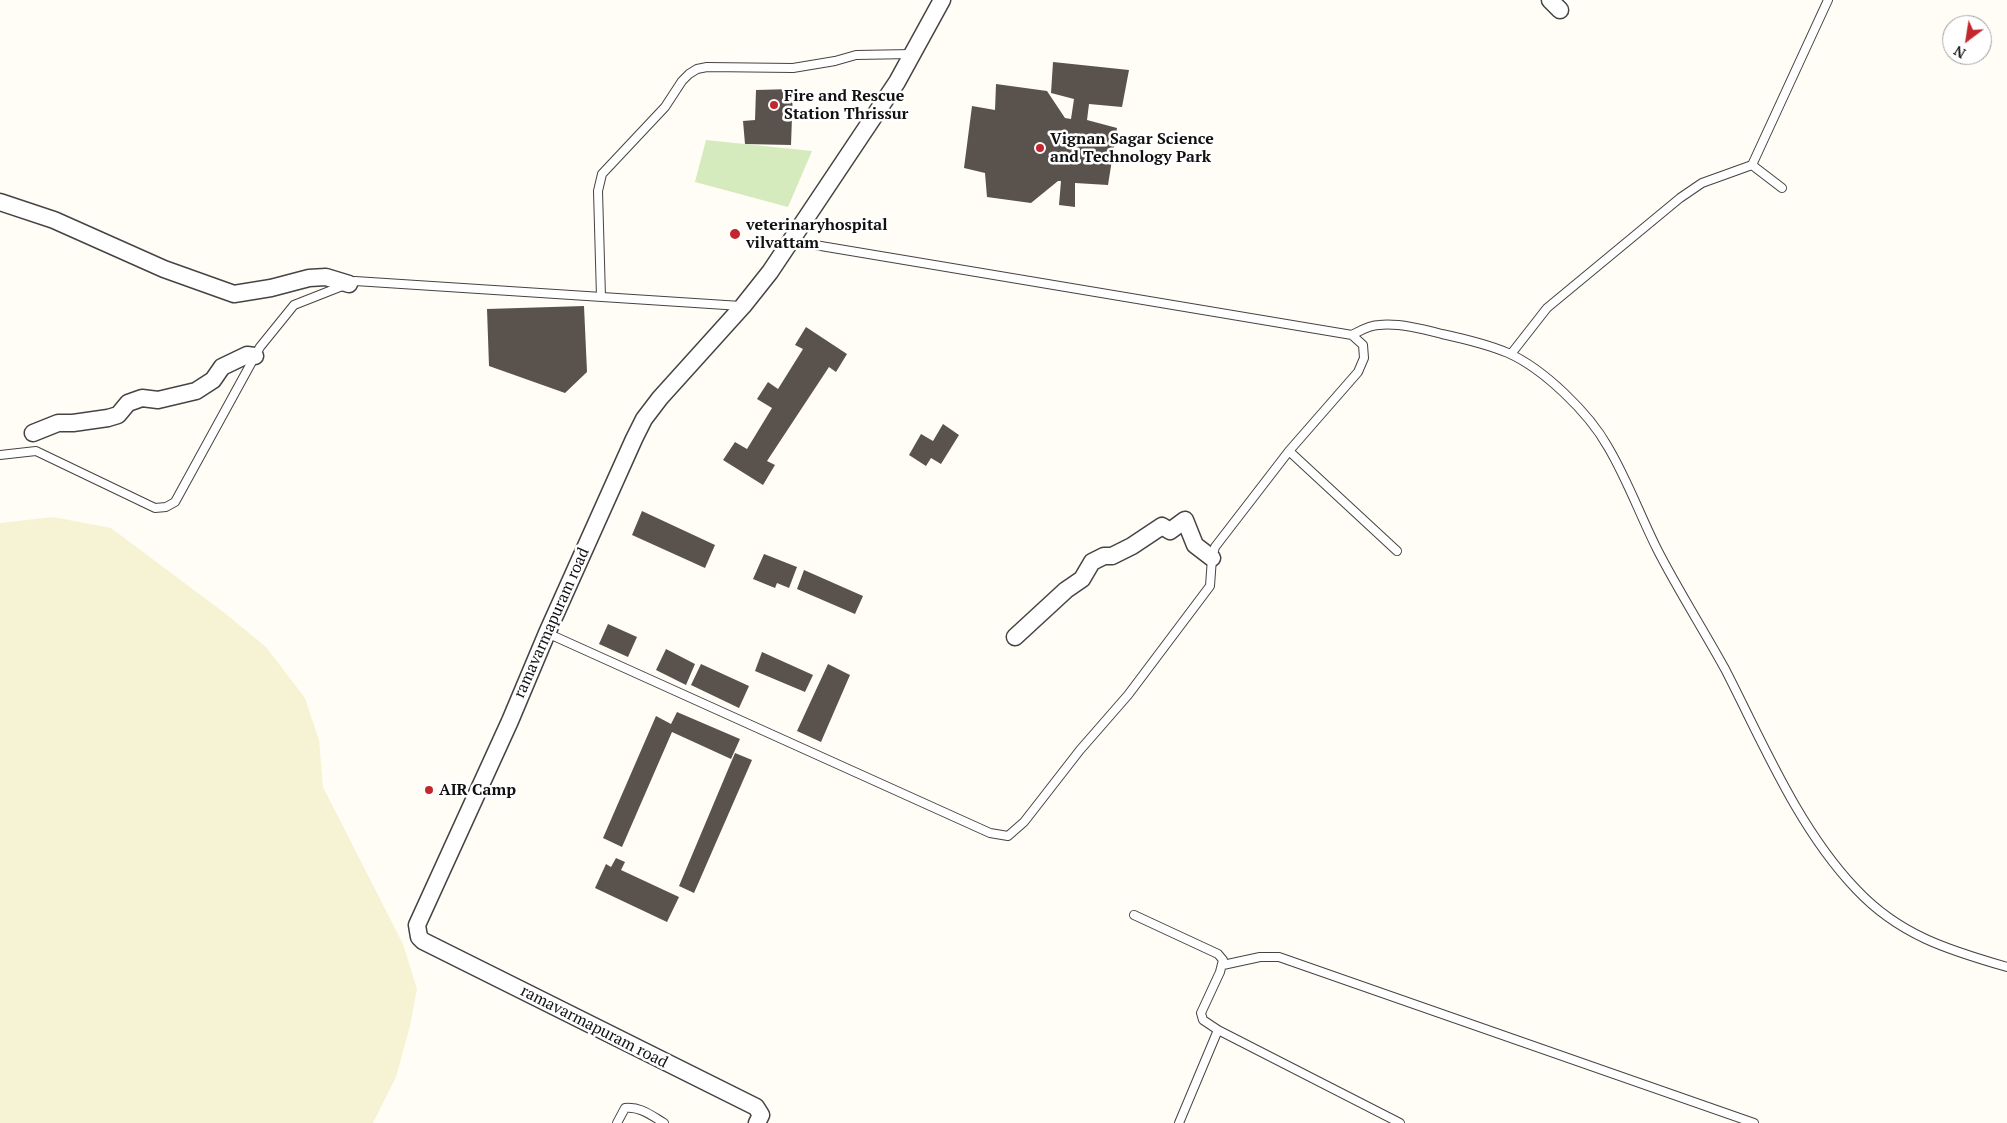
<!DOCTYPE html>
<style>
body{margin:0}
#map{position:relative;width:2007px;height:1123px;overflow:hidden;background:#fffdf5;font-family:"PT Serif",serif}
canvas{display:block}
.north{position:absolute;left:1942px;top:15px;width:50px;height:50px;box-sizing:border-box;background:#fff;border:1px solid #a0a0a0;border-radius:50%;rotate:211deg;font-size:14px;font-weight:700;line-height:20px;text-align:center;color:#111}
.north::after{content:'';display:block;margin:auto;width:18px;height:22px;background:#c4262e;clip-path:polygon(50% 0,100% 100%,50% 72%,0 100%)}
</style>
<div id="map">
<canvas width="2007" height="1123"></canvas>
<div class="north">N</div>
</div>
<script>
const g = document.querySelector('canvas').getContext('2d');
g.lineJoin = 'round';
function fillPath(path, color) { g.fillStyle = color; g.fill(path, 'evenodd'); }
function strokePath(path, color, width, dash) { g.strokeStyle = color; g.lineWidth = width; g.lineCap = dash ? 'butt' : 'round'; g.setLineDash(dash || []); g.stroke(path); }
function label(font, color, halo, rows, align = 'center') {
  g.font = font + ' "PT Serif",serif'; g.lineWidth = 5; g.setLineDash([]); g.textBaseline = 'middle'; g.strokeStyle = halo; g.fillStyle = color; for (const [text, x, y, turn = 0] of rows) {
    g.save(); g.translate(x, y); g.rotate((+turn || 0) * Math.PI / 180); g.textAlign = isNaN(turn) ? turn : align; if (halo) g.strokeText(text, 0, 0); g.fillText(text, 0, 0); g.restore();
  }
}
fillPath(new Path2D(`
 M53,517l58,11 115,86 40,33 39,51 14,42 4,47 80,157 14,45 -7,37 -14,51 -23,46h-373v-600z`), '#f6f3d4');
fillPath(new Path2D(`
 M706,140l106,11 -24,56 -93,-25z`), '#d5ebbd');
fillPath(new Path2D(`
 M1053,62l76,8 -7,37 -33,-3 -2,16 30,8 -9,57 -33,-2v24l-16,-2 2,-24h-3l-27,22 -44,-6 -2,-24 -21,-5 8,-62 23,4 1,-26 51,7 18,27 6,1 3,-20 -23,-6z
 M793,89l-2,56 -46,-1 -2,-23 12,-1 1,-30z
 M584,306l3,66 -22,21 -76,-27 -2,-57z
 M806,327l41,27 -11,18 -7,-5 -62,94 8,4 -12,20 -40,-25 12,-18 12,7 25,-41 -15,-9 11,-17 10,7 25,-40 -8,-4z
 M943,424l16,11 -18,29 -10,-6 -5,8 -17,-11 12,-21 12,7z
 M642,511l73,34 -10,23 -73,-33z
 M764,554l33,13 -8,21 -12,-5 -2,5 -22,-9z
 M804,570l59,26 -8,18 -58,-25z
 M608,624l29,13 -9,20 -29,-13z
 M666,649l29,15 -9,21 -30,-15z
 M762,652l51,23 -8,17 -50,-21z
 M701,664l48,22 -10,22 -48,-23z
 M828,664l22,11 -29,67 -24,-11z
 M677,712l63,27 -9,20 -59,-27 -50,115 -19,-9 53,-122 15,8z
 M735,753l17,7 -58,133 -15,-7z
 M616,858l9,4 -4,8 58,27 -12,25 -72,-34 11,-24 5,3z`), '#5a524d');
const service = new Path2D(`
 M1782,188l-30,-23 76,-165
 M601,297l-3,-106 4,-17 63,-67 17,-26 7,-7 8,-5 10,-2 86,1 42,-7 21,-6 56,-1
 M1352,335c8,-4 17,-10 27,-10 20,-2 44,4 63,9 23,5 45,10 66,19 36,16 81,60 100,94 19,32 32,68 49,102 21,41 46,80 68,120 38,74 73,159 131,220 43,46 92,61 151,78
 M1511,354l36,-46 133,-110 22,-15 50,-18
 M1289,451l108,100
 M0,455l36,-4 119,57 11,-1 9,-5 85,-155 34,-42 61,-24 386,25
 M547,633l443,200 18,3 16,-14 56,-72 48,-55 82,-109 2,-28 3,-11 74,-96 69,-79 6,-14 -1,-13 -11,-10 -561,-94
 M1134,915l84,39 5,6 -3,12 -19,41 2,7 15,10 -39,93
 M1223,965l37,-8h19l475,166
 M1218,1030l182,93
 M617,1123l8,-15c15,-2 27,8 39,15`);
const minor = new Path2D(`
 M1550,0l10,10
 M0,202l54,18 110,49 70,25 37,-6 38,-10 17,-1 23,7
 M33,433l25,-10h15l35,-5 10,-3 10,-12 14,-5 16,2 38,-9 17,-11 9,-13 25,-12 8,1
 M1015,637l51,-47 16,-11 10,-17 12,-6h8l20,-10 30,-20 8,5 15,-11 10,25 17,13
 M757,1123l4,-8 -5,-8 -333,-166 -4,-4 -2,-12 93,-204 37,-88 87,-194 10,-20 16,-21 83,-92 27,-34 127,-190 45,-82`);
strokePath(service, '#444', 10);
strokePath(minor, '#444', 19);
strokePath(service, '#fff', 8);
strokePath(minor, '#fff', 16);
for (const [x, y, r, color] of [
 [774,105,5,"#c4262e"],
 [1040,148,5,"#c4262e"],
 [735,234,6,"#c4262e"],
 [429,790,5,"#c4262e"]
]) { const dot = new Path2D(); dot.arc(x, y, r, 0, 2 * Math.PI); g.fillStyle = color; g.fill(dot); strokePath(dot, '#fff', 2); }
label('bold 16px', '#111', '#fff', [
 ["Fire and Rescue",784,96],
 ["Station Thrissur",784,114],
 ["Vignan Sagar Science",1050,139],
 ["and Technology Park",1050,157],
 ["veterinaryhospital",746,225],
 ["vilvattam",746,243],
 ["AIR Camp",439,790]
], 'left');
label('16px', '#111', '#fff', [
 ["ramavarmapuram road",552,623,-66],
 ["ramavarmapuram road",594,1027,27]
]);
</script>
